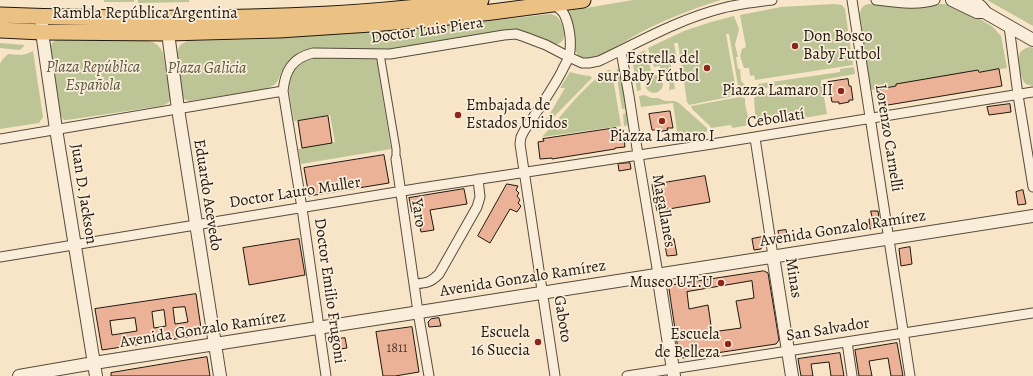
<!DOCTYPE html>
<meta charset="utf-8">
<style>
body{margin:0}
canvas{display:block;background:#f8e5c8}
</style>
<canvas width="1033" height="376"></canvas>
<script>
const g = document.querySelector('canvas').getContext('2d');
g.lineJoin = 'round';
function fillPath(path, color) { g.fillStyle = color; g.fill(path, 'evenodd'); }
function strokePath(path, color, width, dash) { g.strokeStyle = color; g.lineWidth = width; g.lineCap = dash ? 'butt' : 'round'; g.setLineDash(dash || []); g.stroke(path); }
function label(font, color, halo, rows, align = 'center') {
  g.font = font + ' Alegreya,serif'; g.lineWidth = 3.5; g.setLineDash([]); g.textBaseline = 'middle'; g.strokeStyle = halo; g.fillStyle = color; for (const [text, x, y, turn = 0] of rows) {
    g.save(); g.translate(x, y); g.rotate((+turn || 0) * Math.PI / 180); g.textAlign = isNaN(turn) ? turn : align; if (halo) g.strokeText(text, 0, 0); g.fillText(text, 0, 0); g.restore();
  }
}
fillPath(new Path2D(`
 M104,0h30v2h-30z
 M138,0h51v2l-51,1z
 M633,0h88c-36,11 -73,26 -105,47 -10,6 -21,16 -33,12 -3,-1 -6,-5 -7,-7 -3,-5 -1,-14 -2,-21 -1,-7 -5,-14 -6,-20z
 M987,0h46v26z
 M834,4l8,1 3,4 8,56 -98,15 -1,-5 -4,1 -1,-8h-5l-4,-12 2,-7 4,-2 -6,-32 41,-8z
 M869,4l44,4 27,-4h5l32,13 16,10 8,9 6,32 -136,22 -11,-74c0,-7 2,-11 9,-12z
 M550,14c2,0 5,1 6,2 6,4 10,18 7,24 -2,3 -5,4 -8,5l-27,-11 -144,17 -83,2c-6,3 -13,8 -17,14 -7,12 -3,16 -18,22l-77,12 -5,-2 -1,-2c-2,-10 -9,-42 -4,-50 2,-3 5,-4 8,-6l79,-2 104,-7 74,-6z
 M734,16l5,13 -4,16 3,12h-2l2,12h2l1,12 6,6 -1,5 -7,-1 -10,-57h-3l11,61 -3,1 -45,9 -2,-3 -9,-59h-4l2,12h-3l1,5h-4l5,29 -6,1c2,-11 -3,-15 -10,-24l-5,1 -6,-19 36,-17 27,-9z
 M56,40l92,1c7,1 12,5 15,12l8,45c-1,5 -6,7 -10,8l-94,14h-3l-3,-4 -11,-69 3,-5z
 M0,43l25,2 -4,4 -2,1 -19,-2z
 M1030,47l3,1v38c-4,-1 -7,-1 -9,-4 -4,-6 -6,-24 -4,-30l6,-4z
 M645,50l6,20c-9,6 -12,9 -10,20l-4,1 -4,-27 2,-1c-1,-8 3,-9 10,-13z
 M33,51l10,66 -4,6 -39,6v-65l2,-4 6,-6c9,1 17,2 25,-3z
 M309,57h67l15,92 -90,15 -3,-15 37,-7 -5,-27 -36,6 -6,-36 2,-15z
 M854,67l1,7 -34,6 6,34 -71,12 -2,-28 2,-1 -1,-2 32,-6 -1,-5 -27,5 -1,-5 82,-12v-3z
 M618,68l3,6 8,51 -5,1 -1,-12h2v-5h-3l-6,-37z
 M608,70h2l2,2 9,54 -79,11 36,-41 13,-13z
 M570,72l12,3 8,1 2,2 -53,54 26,-44h-5z
 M645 84a9 9 0 1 1 18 0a9 9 0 1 1-18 0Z
 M645,95l6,3h7l7,3h10l4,2 28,25v4l-28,5 -1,1 -5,-35 -32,4 -2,-11z
 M740,97l5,1v6l5,21 -18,3 -1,-3 -20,3 -1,-2 -18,-17 -1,-3z`), '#bdc596');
const building = new Path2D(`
 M999,69l3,17 -120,20 -2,-17 16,-3v-2l82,-14 1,2z
 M848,79l1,7h2l2,14h-4v2l-10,2v-2h-7l-4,-20z
 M1010,104l1,8 -22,3 -2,-8z
 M669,111h1l3,17h-6l1,2 -10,2v-2h-6l-3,-16z
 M328,116l4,27 -30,5 -4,-27z
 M616,128l1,2h6l2,17 -10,1v1l-63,10v-1l-12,1 -2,-17 6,-1 -1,-2z
 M384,155l5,28 -80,13 -5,-28z
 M630,163l1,6 -12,2 -1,-7z
 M705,176l5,26 -53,9 -5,-26z
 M507,184l11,2 -2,4 3,3 -2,3 3,4 -2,3 3,3 -4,6 -7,-3 -20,34 -12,-7z
 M464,189l3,15 -37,6 4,20 -13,2 -4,-21 -5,1 -3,-14z
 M1023,190l3,14 -8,1 -2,-13z
 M871,211h7l2,17 -10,1 -1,-10 3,-1z
 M786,230l3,12 -9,2 -2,-13z
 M762,237l1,8 -2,4 -7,1 -2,-11z
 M299,239l6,36 -56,10 -6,-37z
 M674,239l3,16 -10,1 -3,-16z
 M910,247l2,17 -11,2 -2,-17z
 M764,271l4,2 11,67 -3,4 -93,14 -4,-2 -10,-67 3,-4zM752,281l2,17 -18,3 5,27 -29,4 -4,-27 -19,4 -2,-17z
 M196,294l6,41 -100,15 -7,-41zM185,307l3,15 -13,2 -2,-16zM164,310l2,16 -12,2 -2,-16zM135,318l2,13 -25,4 -2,-14z
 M439,318l2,8 -12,1 -1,-5 3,-3z
 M412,327l7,45 -24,4h-12l-7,-44z
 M345,338l2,10 -7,1 -2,-10z
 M897,343l6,33h-12l-3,-18 -19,3 3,15h-13l-4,-26z
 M840,353l4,23h-13l-2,-14 -18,2 2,12h-12l-3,-17z
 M207,357l3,19h-99v-3z`);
fillPath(building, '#ebb297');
strokePath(building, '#20180e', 1);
const pedestrian = new Path2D(`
 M380,54l16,95v10`);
const minor = new Path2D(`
 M852,0l58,376
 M876,0c18,2 42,6 59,0
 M553,4c4,3 9,6 11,10 6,12 8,30 5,43 -2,5 -5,9 -7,14 -11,21 -25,40 -38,60l-3,6 -1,7 35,232
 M1009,26l9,69 15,92
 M621,51l8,45 9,59 20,119
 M755,138l18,118
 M0,139l283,-48
 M396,159l22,153 11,64
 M0,257l421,-69 291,-44 321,-52
 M414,284c12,-1 16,-1 25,-10l38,-67 3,-10 -2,-18
 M847,342l5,34
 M326,376l-24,-168 -19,-117c2,-20 9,-33 30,-38l77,1 114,-19 12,-1 9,3 21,8 23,12 13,6h7l10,-2c40,-19 80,-42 124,-53 16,-4 33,-6 49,-8
 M627,376l406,-63`);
const tertiary = new Path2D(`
 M952,0l25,12h5
 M972,0l9,7 5,6 47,27
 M42,16v16l14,97 40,247
 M167,25l11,84 42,267
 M773,256l19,120
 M658,274l16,102
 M19,376l75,-13 939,-147`);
const primary = new Path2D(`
 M0,15c110,4 220,5 330,-1 51,-3 101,-8 151,-14
 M0,30l42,2 126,1 111,-3 92,-6 60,-5 61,-7 91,-12`);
strokePath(pedestrian, '#564b3c', 9);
strokePath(minor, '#564b3c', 11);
strokePath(tertiary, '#564b3c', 14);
strokePath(primary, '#20180e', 17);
strokePath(pedestrian, '#faeedb', 7);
strokePath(minor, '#faeedb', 9);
strokePath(tertiary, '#faeedb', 12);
strokePath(primary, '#ecc284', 15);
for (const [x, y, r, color] of [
 [795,46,4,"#8f2418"],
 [707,68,4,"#8f2418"],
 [841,91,4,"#8f2418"],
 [458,115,4,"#8f2418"],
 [662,121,4,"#8f2418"],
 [721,283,4,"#8f2418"],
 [538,342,4,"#8f2418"],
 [728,344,4,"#8f2418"]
]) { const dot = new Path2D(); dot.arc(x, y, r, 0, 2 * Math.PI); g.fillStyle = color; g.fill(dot); strokePath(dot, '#faeedb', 1.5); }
label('14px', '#533e30', null, [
 ["1811",397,349]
]);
label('16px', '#20180e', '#faeedb', [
 ["Rambla República Argentina",145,14],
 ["Doctor Luis Piera",427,31,-8],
 ["Cebollatí",776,119,-9],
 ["Lorenzo Carnelli",888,138,81],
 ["Doctor Lauro Muller",295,193,-9],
 ["Juan D. Jackson",83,194,81],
 ["Eduardo Acevedo",207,195,81],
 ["Magallanes",663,211,80],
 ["Yaro",418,213,82],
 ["Avenida Gonzalo Ramírez",843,229,-9],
 ["Minas",793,278,81],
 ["Avenida Gonzalo Ramírez",523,279,-9],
 ["Doctor Emilio Frugoni",329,291,82],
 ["Gaboto",562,319,81],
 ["Avenida Gonzalo Ramírez",203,330,-9],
 ["San Salvador",828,330,-9]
]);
label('16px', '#20180e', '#faeedb', [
 ["Don Bosco",803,37,"left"],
 ["Baby Futbol",803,55,"left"],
 ["Estrella del",699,59],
 ["sur Baby Fútbol",699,77],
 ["Piazza Lamaro II",833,91],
 ["Embajada de",466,106,"left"],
 ["Estados Unidos",466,124,"left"],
 ["Piazza Lamaro I",662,137,"center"],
 ["Museo U.T.U",713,283],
 ["Escuela",530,333],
 ["16 Suecia",530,351],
 ["Escuela",720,335],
 ["de Belleza",720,353]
], 'right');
label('italic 16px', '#57553e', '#faeedb', [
 ["Plaza República",93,68],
 ["Española",93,86],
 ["Plaza Galicia",207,69]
]);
</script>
